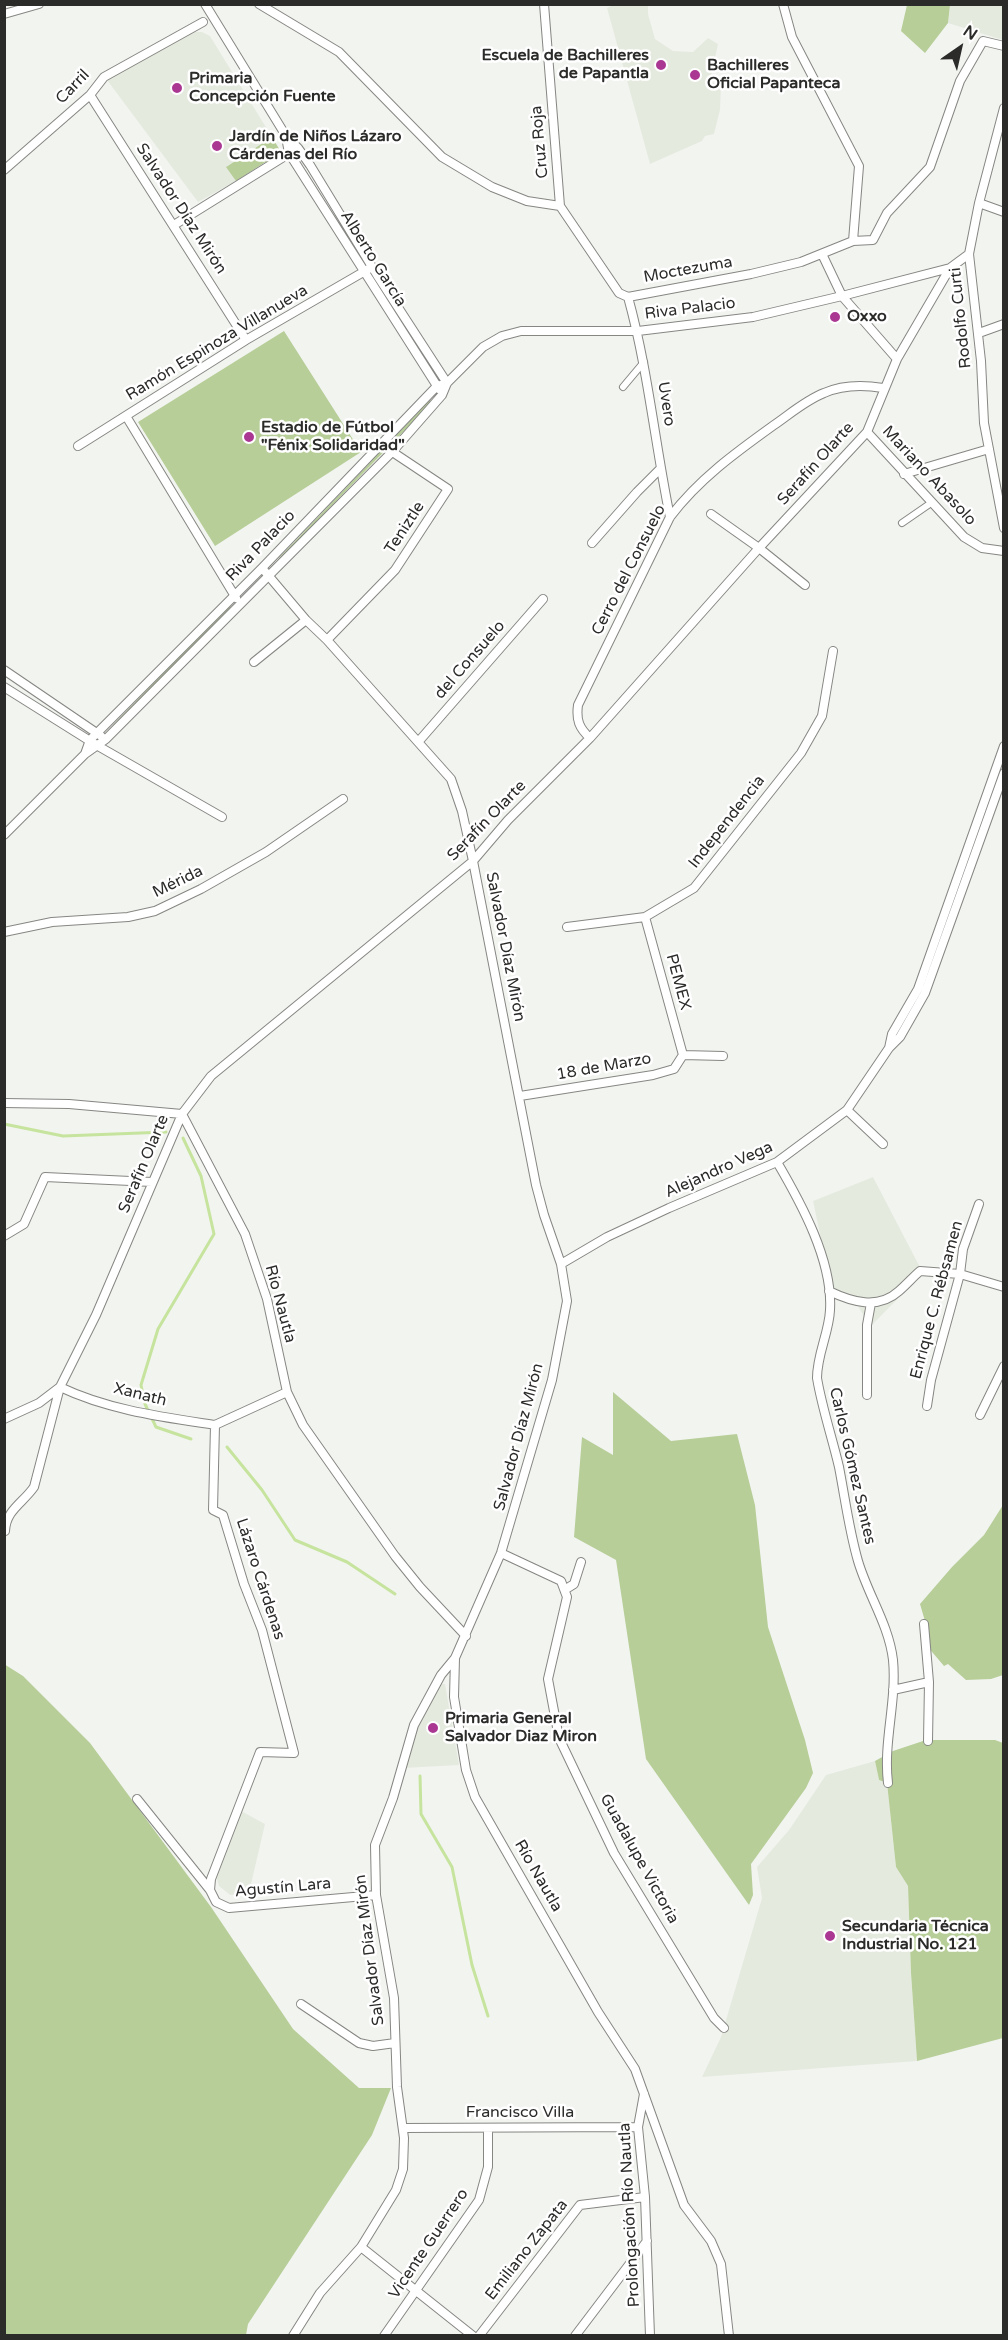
<!DOCTYPE html>
<meta charset="utf-8">
<style>
body{margin:0}
#map{position:relative;width:1008px;height:2340px;overflow:hidden;background:#f2f4f0;font-family:"Varela Round",sans-serif}
canvas{display:block}
.frame{position:absolute;inset:0;border:6px solid #2b2c2a;pointer-events:none}
.north{position:absolute;left:930px;top:18px;width:60px;height:60px;-webkit-text-stroke:4px #fff;paint-order:stroke;rotate:34deg;font-size:16px;font-weight:700;line-height:24px;text-align:center;color:#2b2c2a}
.north::after{content:'';display:block;margin:auto;width:21px;height:27px;background:#2b2c2a;clip-path:polygon(50% 0,100% 100%,50% 72%,0 100%)}
</style>
<div id="map">
<canvas width="1008" height="2340"></canvas>
<div class="frame"></div>
<div class="north">N</div>
</div>
<script>
const g = document.querySelector('canvas').getContext('2d');
g.lineJoin = 'round';
function fillPath(path, color) { g.fillStyle = color; g.fill(path, 'evenodd'); }
function strokePath(path, color, width, dash) { g.strokeStyle = color; g.lineWidth = width; g.lineCap = dash ? 'butt' : 'round'; g.setLineDash(dash || []); g.stroke(path); }
function label(font, color, halo, rows, align = 'center') {
  g.font = font + ' "Varela Round",sans-serif'; g.lineWidth = 5; g.setLineDash([]); g.textBaseline = 'middle'; g.strokeStyle = halo; g.fillStyle = color; for (const [text, x, y, turn = 0] of rows) {
    g.save(); g.translate(x, y); g.rotate((+turn || 0) * Math.PI / 180); g.textAlign = isNaN(turn) ? turn : align; if (halo) g.strokeText(text, 0, 0); g.fillText(text, 0, 0); g.restore();
  }
}
fillPath(new Path2D(`
 M615,4l33,1v9l7,25 18,12 20,1 15,-14 10,6 -8,38 11,3 -1,25 -6,24 -9,2 -3,5 -52,23 -43,-156z
 M950,5h53v35l-55,-17z
 M190,32h12l8,4 62,101 -45,29 9,15 -38,21 -91,-122z
 M873,1177l50,96 -53,54 -16,-28 -22,-7 -19,-91z
 M438,1684h7l14,81 -55,3 11,-39z
 M875,1761l4,19 8,3 9,84 12,19 3,87 6,88 -215,16 19,-40 41,-139 -5,-31 32,-37 37,-55z
 M241,1811l24,13 -16,69 -19,2 -11,-9 -4,-13z`), '#e5eadf');
fillPath(new Path2D(`
 M907,5h43l-2,18 -23,30 -24,-22z
 M272,137l9,15 -45,29 -10,-14z
 M284,331l77,121 -146,94 -77,-124z
 M430,400l2,2 -153,158v-2z
 M229,605l2,2 -117,119 -1,-1z
 M613,1392l58,49 66,-7 18,71 13,122 37,113 8,33 -7,15 -55,76 2,31 -4,10 -103,-146 -30,-199 -42,-23 8,-100 31,18z
 M1003,1505v170l-12,4 -25,1 -18,-16 -4,2 -17,-20v-18l-7,-24 32,-37 32,-32z
 M4,1664l19,12 67,67 121,164 82,122 66,59h32l-19,47 -124,189 -2,11h-241z
 M926,1740h69l8,3v295l-86,23 -6,-88 -3,-87 -12,-19 -9,-84 -8,-3 -4,-19 18,-10z`), '#b7ce98');
strokePath(new Path2D(`
 M4,1124l59,12 103,-4
 M183,1138l18,38 13,58 -56,95 -17,56 4,19 11,23 35,12
 M227,1447l35,43 33,50 52,22 48,32
 M420,1776l1,38 31,53 20,98 16,51`), '#c6e49d', 3);
const pedestrian = new Path2D(`
 M623,387l21,-25
 M902,523l29,-20`);
const minor = new Path2D(`
 M205,4l81,132 12,12 12,17 67,110 70,108
 M259,4l80,48 103,105 50,30 35,14 33,5 59,87 9,4 123,-23 50,-12 52,-21 20,-1 14,-27 43,-46 30,-86 23,-40 21,5
 M544,4l16,202
 M783,4l9,33 67,129 -6,75
 M4,14l35,-10
 M90,95l156,245
 M1004,108l-25,95 -10,51 12,107 3,62 20,105
 M286,137l3,16 150,236
 M4,170l86,-75 14,-18 99,-55
 M979,203l25,9
 M174,225l119,-74
 M822,254l20,42 55,63
 M628,297c20,72 27,147 42,220
 M979,333l25,-9
 M126,416l110,182
 M867,432l97,105 18,11 22,3
 M78,446l168,-106 126,-73
 M904,474l85,-25
 M711,514l48,34 46,37
 M592,543l45,-51 23,-23
 M262,568l44,52 21,20 124,139 11,32 11,50 63,324 8,30 17,49 6,37 -15,79 -51,173 -46,105 -14,17 -27,50 -21,73 -18,47 1,50 18,103 3,89 7,51 -1,31 -7,21 -35,57 -41,46 -27,43
 M327,640l68,-70 53,-81 -60,-40
 M254,662l52,-42
 M4,670l97,66
 M4,687l94,59 124,71
 M590,738c-11,-10 -14,-18 -12,-33l92,-188c29,-38 65,-64 104,-92 16,-11 32,-25 50,-32 18,-8 41,-8 59,-5
 M419,741l124,-142
 M85,754l5,-14 172,-172 175,-182 10,-3
 M4,835l81,-81 21,-15 286,-287 50,-57 5,-12 36,-36 19,-11 19,-5h117l115,-14 89,-21 108,-28
 M645,917l38,138
 M567,927l78,-10 49,-29 107,-135 21,-37 11,-65
 M4,932l48,-10 76,-5 27,-6 46,-22 65,-37 77,-53
 M889,1048l3,-14 26,-45 86,-243
 M520,1096l133,-21 21,-6 9,-14 40,1
 M4,1103l65,1 113,10 63,120 22,65 20,93 16,33 92,131 25,31 46,49
 M847,1110l36,34
 M777,1162c24,41 56,99 53,148 -1,23 -13,44 -13,68 5,30 15,59 22,89 6,31 10,63 19,94 10,34 31,64 35,99 4,41 -10,82 -5,123
 M4,1236l20,-12 21,-47 107,5
 M561,1264l46,-27 62,-29 108,-46 70,-52 42,-62 11,-11 25,-44 79,-220
 M829,1291c23,11 49,19 70,0 8,-7 14,-14 21,-20l40,3 44,13
 M867,1395v-70l4,-22
 M927,1406l4,-26 29,-106 3,-25 16,-45
 M980,1415l24,-49
 M4,1419l35,-16 21,-16 36,-72 86,-201 29,-38 262,-215 35,-41 82,-82 169,-190 108,-116 30,-73 53,-91 19,-14
 M5,1531c1,-21 18,-28 29,-44l26,-100c48,23 103,30 155,38
 M501,1553l60,28 6,16 -19,82 11,59 55,115 100,165 10,10
 M566,1589l8,-5 7,-22
 M924,1624l5,58 -1,59
 M455,1658l-1,39 12,73 9,27 123,215 37,57 49,136 27,36 10,23 8,72
 M893,1690l36,-8
 M137,1799l73,91 6,12 13,6 147,-13
 M210,1890l1,-11 49,-127 34,1 -32,-123 -18,-46 -21,-69 -10,-5 2,-85 72,-33
 M301,2004l58,39 14,3 22,-3
 M644,2094l-6,33 7,70 5,139
 M403,2128l235,-1
 M361,2247l112,89
 M384,2336l95,-136 9,-33v-39
 M479,2336l101,-131 65,-8
 M575,2336l72,-95`);
strokePath(pedestrian, '#868783', 8);
strokePath(minor, '#868783', 10);
strokePath(pedestrian, '#fff', 6);
strokePath(minor, '#fff', 8);
for (const [x, y, r, color] of [
 [661,65,6,"#aa3893"],
 [695,75,6,"#aa3893"],
 [177,88,6,"#aa3893"],
 [217,146,6,"#aa3893"],
 [835,317,6,"#aa3893"],
 [249,437,6,"#aa3893"],
 [433,1728,6,"#aa3893"],
 [830,1936,6,"#aa3893"]
]) { const dot = new Path2D(); dot.arc(x, y, r, 0, 2 * Math.PI); g.fillStyle = color; g.fill(dot); strokePath(dot, '#fff', 2); }
label('bold 16px', '#2b2c2a', '#fff', [
 ["Escuela de Bachilleres",649,56,"right"],
 ["de Papantla",649,74,"right"],
 ["Bachilleres",707,66],
 ["Oficial Papanteca",707,84],
 ["Primaria",189,79],
 ["Concepción Fuente",189,97],
 ["Jardín de Niños Lázaro",229,137],
 ["Cárdenas del Río",229,155],
 ["Oxxo",847,317],
 ["Estadio de Fútbol",261,428],
 ["\"Fénix Solidaridad\"",261,446],
 ["Primaria General",445,1719],
 ["Salvador Diaz Miron",445,1737],
 ["Secundaria Técnica",842,1927],
 ["Industrial No. 121",842,1945]
], 'left');
label('16px', '#2b2c2a', '#fff', [
 ["Carril",73,87,-46],
 ["Cruz Roja",540,142,-95],
 ["Salvador Díaz Mirón",181,209,57],
 ["Alberto García",373,259,58],
 ["Moctezuma",688,270,-10],
 ["Riva Palacio",690,309,-7],
 ["Rodolfo Curti",961,318,-96],
 ["Ramón Espinoza Villanueva",217,343,-31],
 ["Uvero",666,404,81],
 ["Serafín Olarte",816,464,-48],
 ["Mariano Abasolo",929,476,47],
 ["Teniztle",405,528,-57],
 ["Riva Palacio",261,546,-46],
 ["Cerro del Consuelo",629,570,-63],
 ["del Consuelo",470,660,-49],
 ["Serafín Olarte",487,821,-46],
 ["Independencia",727,822,-52],
 ["Mérida",178,882,-26],
 ["Salvador Díaz Mirón",505,947,79],
 ["PEMEX",678,982,75],
 ["18 de Marzo",604,1067,-10],
 ["Serafín Olarte",144,1164,-67],
 ["Alejandro Vega",719,1170,-24],
 ["Enrique C. Rébsamen",937,1300,-75],
 ["Río Nautla",280,1304,75],
 ["Xanath",140,1395,14],
 ["Salvador Díaz Mirón",519,1437,-75],
 ["Carlos Gómez Santes",852,1466,77],
 ["Lázaro Cárdenas",260,1579,72],
 ["Guadalupe Victoria",639,1859,61],
 ["Río Nautla",538,1876,60],
 ["Agustín Lara",283,1888,-5],
 ["Salvador Díaz Mirón",370,1950,-97],
 ["Francisco Villa",520,2113],
 ["Prolongación Río Nautla",630,2215,-93],
 ["Vicente Guerrero",429,2244,-56],
 ["Emiliano Zapata",527,2250,-52]
]);
</script>
